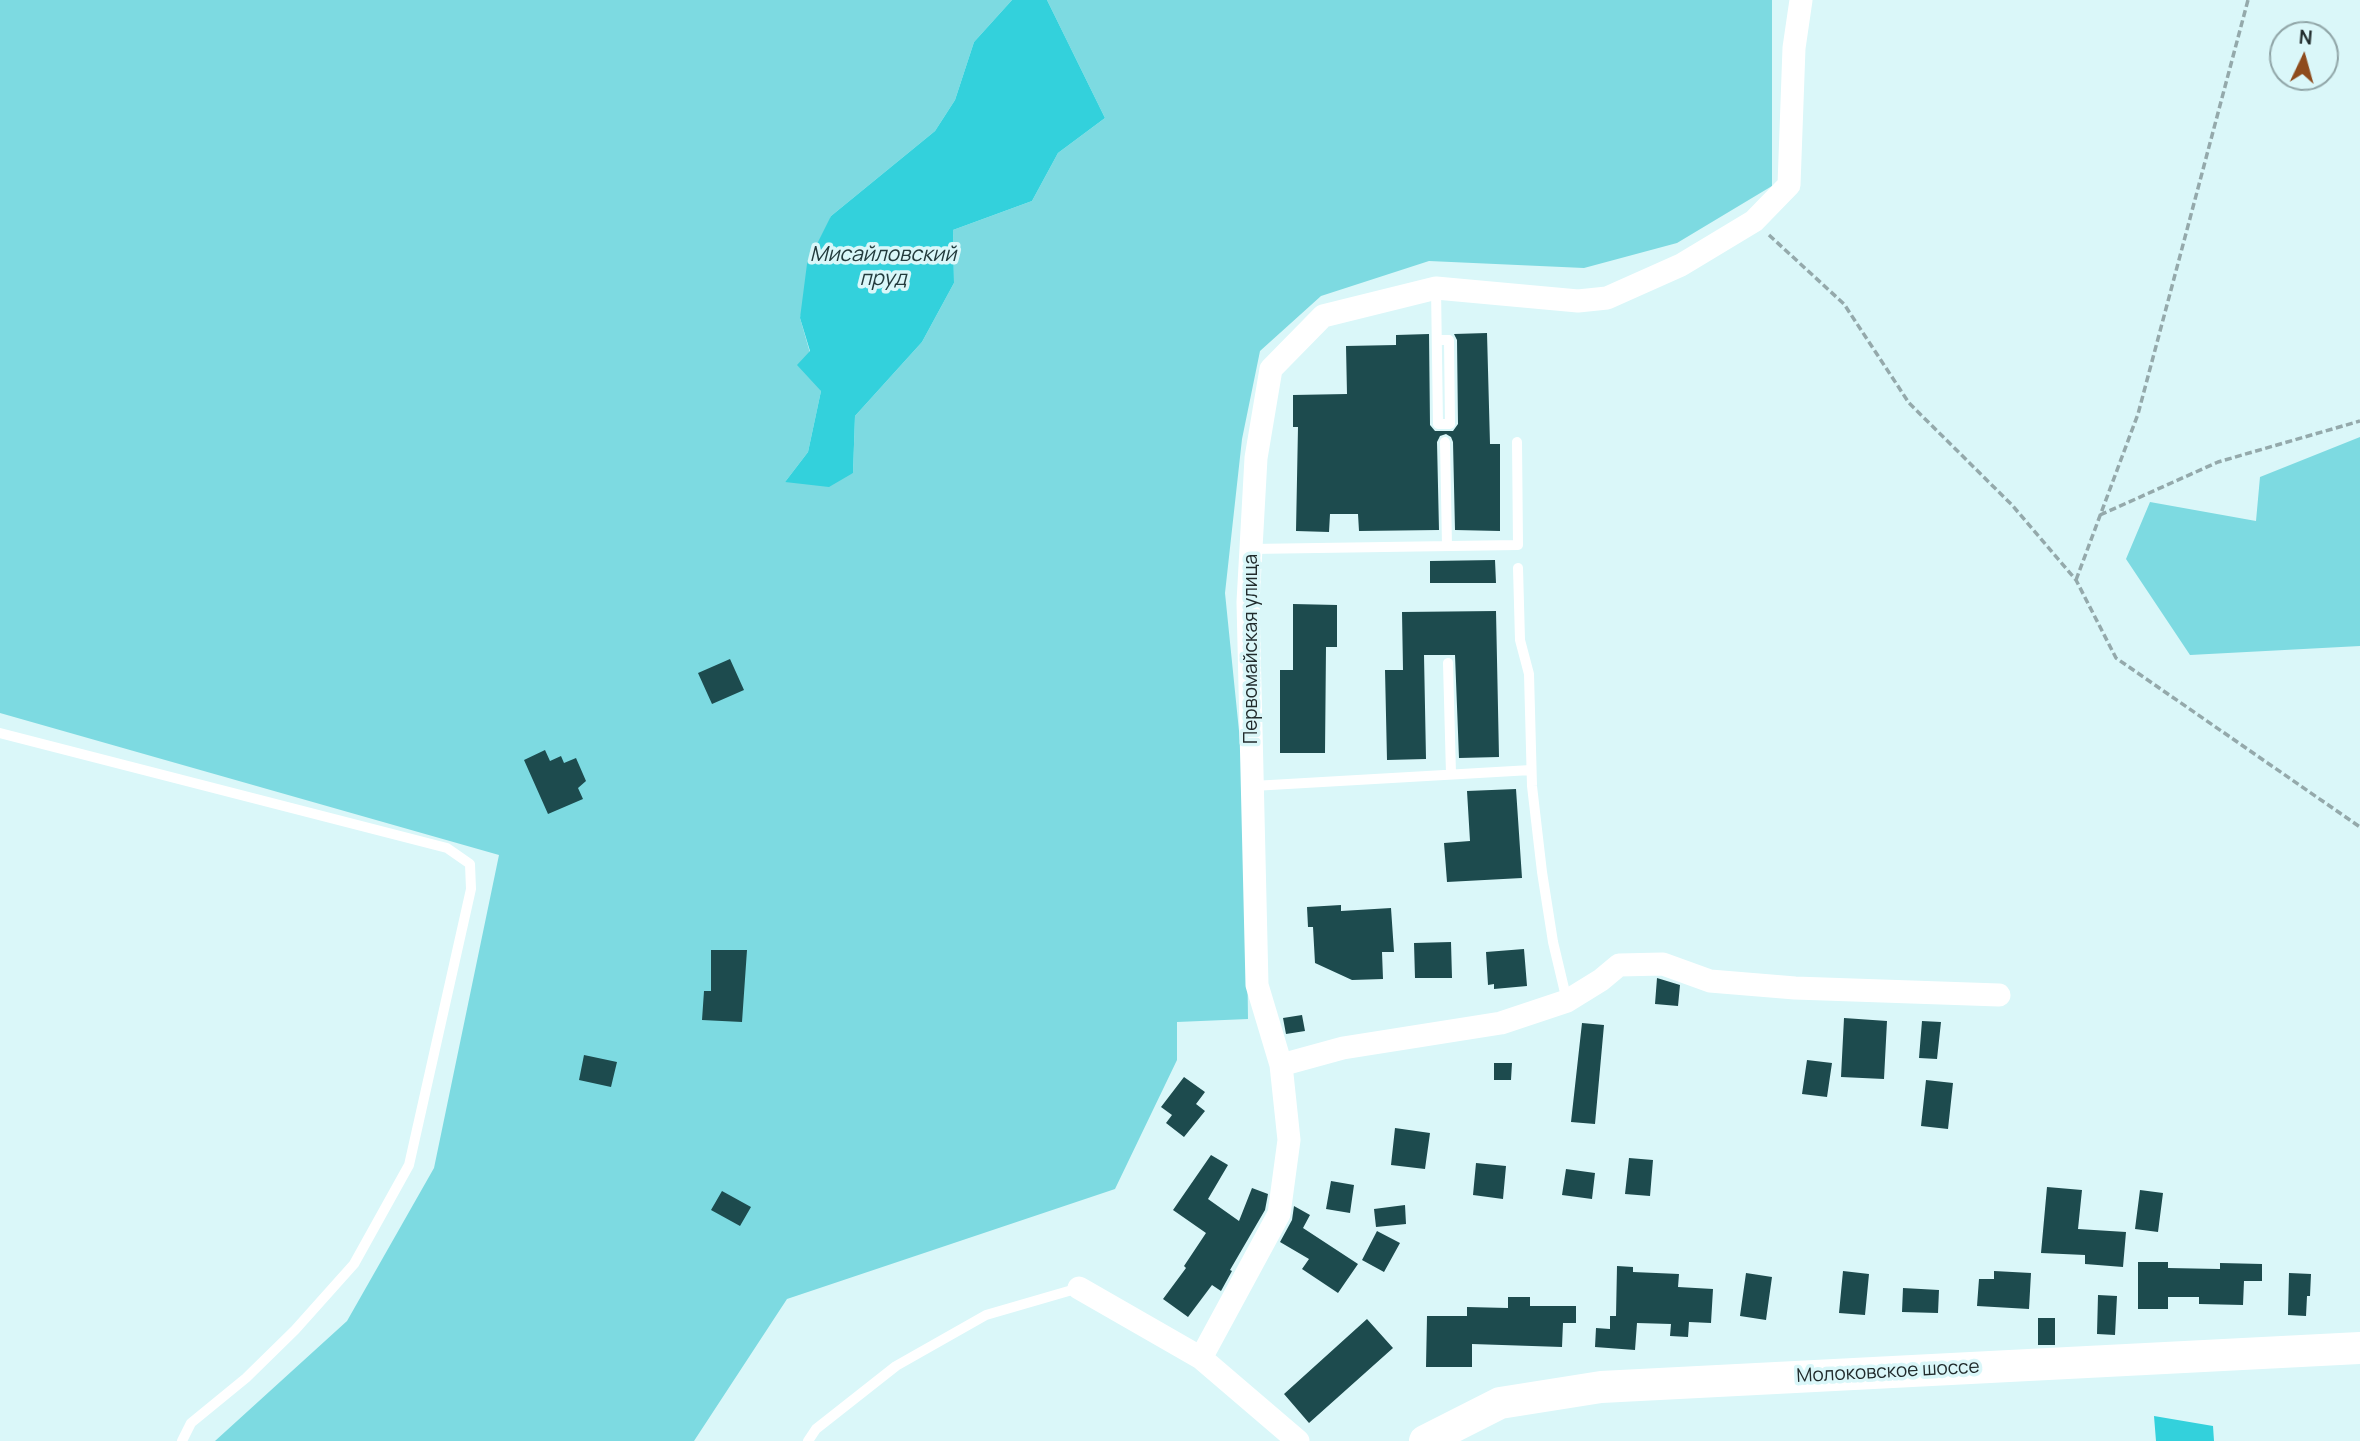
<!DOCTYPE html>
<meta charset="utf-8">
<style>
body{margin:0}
#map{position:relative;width:2360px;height:1441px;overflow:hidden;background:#daf7f9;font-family:Manrope,sans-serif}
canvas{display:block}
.north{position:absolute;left:2269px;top:21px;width:70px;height:70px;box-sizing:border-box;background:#daf7f9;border:2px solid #90a5a7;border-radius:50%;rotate:5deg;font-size:19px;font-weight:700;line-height:28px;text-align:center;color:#212b2c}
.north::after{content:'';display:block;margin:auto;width:24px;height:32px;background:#8e4b1c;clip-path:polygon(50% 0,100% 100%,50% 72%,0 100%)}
</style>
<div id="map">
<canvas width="2360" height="1441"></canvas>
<div class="north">N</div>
</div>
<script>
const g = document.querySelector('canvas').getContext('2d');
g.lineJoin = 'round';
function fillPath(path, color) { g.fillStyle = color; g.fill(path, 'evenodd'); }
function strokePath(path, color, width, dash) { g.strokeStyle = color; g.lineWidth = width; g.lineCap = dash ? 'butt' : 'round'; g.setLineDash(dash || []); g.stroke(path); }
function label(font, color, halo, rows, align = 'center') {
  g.font = font + ' Manrope,sans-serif'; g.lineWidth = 7; g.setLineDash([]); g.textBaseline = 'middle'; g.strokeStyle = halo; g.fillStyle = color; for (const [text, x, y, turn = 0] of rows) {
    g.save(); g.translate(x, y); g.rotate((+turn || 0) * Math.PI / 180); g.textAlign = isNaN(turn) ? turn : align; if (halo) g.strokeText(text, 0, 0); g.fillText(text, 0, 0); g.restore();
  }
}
fillPath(new Path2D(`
 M0,0h1012l-38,42 -19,58 -20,31 -104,85 -31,102 21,73 -13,61 -23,30 68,-9 2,-57 67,-74 32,-59 -1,-53 79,-29 26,-48 47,-35 -58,-118h725v186l-95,57 -93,25 -155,-7 -108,35 -61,55 -18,88 -17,154 20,197 3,229 -71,3v38l-62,129 -328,110 -93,142h-479l132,-120 87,-153 65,-313 -499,-142z
 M2360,437v209l-170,9 -64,-96 24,-57 106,19 4,-44z`), '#7ddae1');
fillPath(new Path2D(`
 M1012,0h35l58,118 -47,35 -26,48 -79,29 1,53 -32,59 -67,74 -2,57 -24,14 -44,-5 23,-30 13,-61 -24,-26 13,-14 -10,-33 7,-54 24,-48 104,-85 20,-31 19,-58z
 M2154,1416l59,10 1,15h-58z`), '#33d1dc');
fillPath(new Path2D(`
 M1487,333l3,111h10v87l-45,-1 -2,-88 -2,-5 -5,-3 -6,2 -3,6 2,88 -80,1 -1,-17h-28l-1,18 -33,-1 2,-104h-5v-32l54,-1 -1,-48 50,-1v-10l33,-1 1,91 5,6h18l5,-7 -1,-84 -3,-6z
 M1495,560l1,23h-66v-22z
 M1293,604l44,1v42h-11l-1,106h-45v-83h13z
 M1496,611l3,146 -40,1 -4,-103h-31l2,104 -39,1 -2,-90h18l-1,-58z
 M730,659l14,31 -32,14 -14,-31z
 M545,750l5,11 11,-5 3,7 12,-5 10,23 -8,7 5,11 -35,15 -24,-54z
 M1516,789l6,89 -75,4 -3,-39 26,-2 -3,-50z
 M1341,905v6l50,-3 3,44h-12l1,27 -31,1 -37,-17 -2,-36h-5l-1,-20z
 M1451,942l1,36h-37l-1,-35z
 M1524,949l3,37 -33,3v-5l-6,1 -2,-33z
 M711,950h36l-5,72 -40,-2 2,-29h7z
 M1657,978l23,7 -2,21 -23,-2z
 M1302,1015l3,16 -19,3 -3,-16z
 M1844,1018l43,3 -3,58 -43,-2z
 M1922,1021l19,1 -4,37 -18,-1z
 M1582,1023l22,2 -9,99 -24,-2z
 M584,1055l33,7 -6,25 -32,-7z
 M1807,1060l25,3 -5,34 -25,-3z
 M1494,1063h18l-1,17h-17z
 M1184,1077l21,15 -9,12 9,7 -21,26 -18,-14 6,-8 -11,-8z
 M1926,1080l27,3 -5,46 -27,-3z
 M1395,1128l35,5 -5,36 -34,-4z
 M1211,1155l17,10 -20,34 31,22 13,-33 16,6 -3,16 -35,60 2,1 -11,20 -9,-6 -24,32 -25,-18 23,-31 -2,-2 22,-33 -33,-23z
 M1629,1158l24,2 -3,36 -25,-2z
 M1476,1163l30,3 -3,33 -30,-4z
 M1566,1169l29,4 -3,26 -30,-4z
 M1331,1181l23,4 -4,28 -24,-4z
 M2047,1187l35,3 -4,39 48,3 -3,35 -38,-3v-9l-44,-2z
 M2140,1190l23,3 -5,39 -23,-3z
 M722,1191l29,16 -11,19 -29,-16z
 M1405,1205l1,19 -30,3 -2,-18z
 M1294,1206l16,9 -7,13 55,36 -20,29 -36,-24 7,-10 -29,-17 12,-22z
 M1377,1231l23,12 -16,29 -22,-12z
 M2138,1262h30v6l52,1v-6l42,1v17h-18l-1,24 -44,-1v-7h-31v12h-30z
 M1617,1266l16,1v5l46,2 -1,13 35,2 -2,34 -22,-1 -1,15 -18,-1 1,-12 -34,-1 -2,27 -40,-3 1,-19 14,1v-13h6z
 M1843,1271l26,3 -4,41 -26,-2z
 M1994,1271l37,2 -2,36 -52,-3 2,-27h15z
 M1746,1273l26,4 -6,43 -26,-4z
 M2289,1273l22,1 -1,22h-3l-1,20 -18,-1z
 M1903,1288l36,2 -1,23 -36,-1z
 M2098,1295l19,1 -2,39 -18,-1z
 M1508,1297h22v9h46v17h-13l-1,24 -90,-3v23h-46l1,-51h40v-9l41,1z
 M2038,1318h17v27h-17z
 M1367,1319l26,29 -84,75 -25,-29z`), '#1d4b4e');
strokePath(new Path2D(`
 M1769,235l75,69 65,99 103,102 64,75 40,78 244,169
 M2100,515l118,-53 142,-41
 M2076,580l62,-166 110,-414`), '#94a9ab', 3.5, [7, 3.5]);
strokePath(new Path2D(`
 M1436,288l2,136h12l-1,-84h-12
 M1445,442l2,104
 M1251,549l267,-4 -1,-103
 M1518,568l2,72 9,34 3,112 10,86 11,70 14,59
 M1448,663l3,111
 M0,733l447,115 23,16 1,25 -62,276 -55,99 -59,66 -49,48 -55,45 -9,18
 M1253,786l278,-16
 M808,1441l8,-12 80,-63 90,-51 93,-27`), '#fff', 10);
strokePath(new Path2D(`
 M1281,1065l62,-17 158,-25 66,-22 34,-21 18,-15 44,-1 47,17 85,7 204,7
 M1079,1288l122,70 97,83
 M1201,1358l78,-144 10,-74 -8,-75 -24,-80 -9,-383 8,-144 15,-89 52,-53 113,-28 142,13 29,-3 74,-33 73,-44 35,-36 5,-137 7,-48`), '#fff', 23);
strokePath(new Path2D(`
 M1425,1441l75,-38 101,-16 759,-39`), '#fff', 32);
label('19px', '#212b2c', '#daf7f9', [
 ["Первомайская улица",1252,649,-90],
 ["Молоковское шоссе",1888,1372,-3]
]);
label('italic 21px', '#233b3d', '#daf7f9', [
 ["Мисайловский",883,255],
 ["пруд",883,279]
]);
</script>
